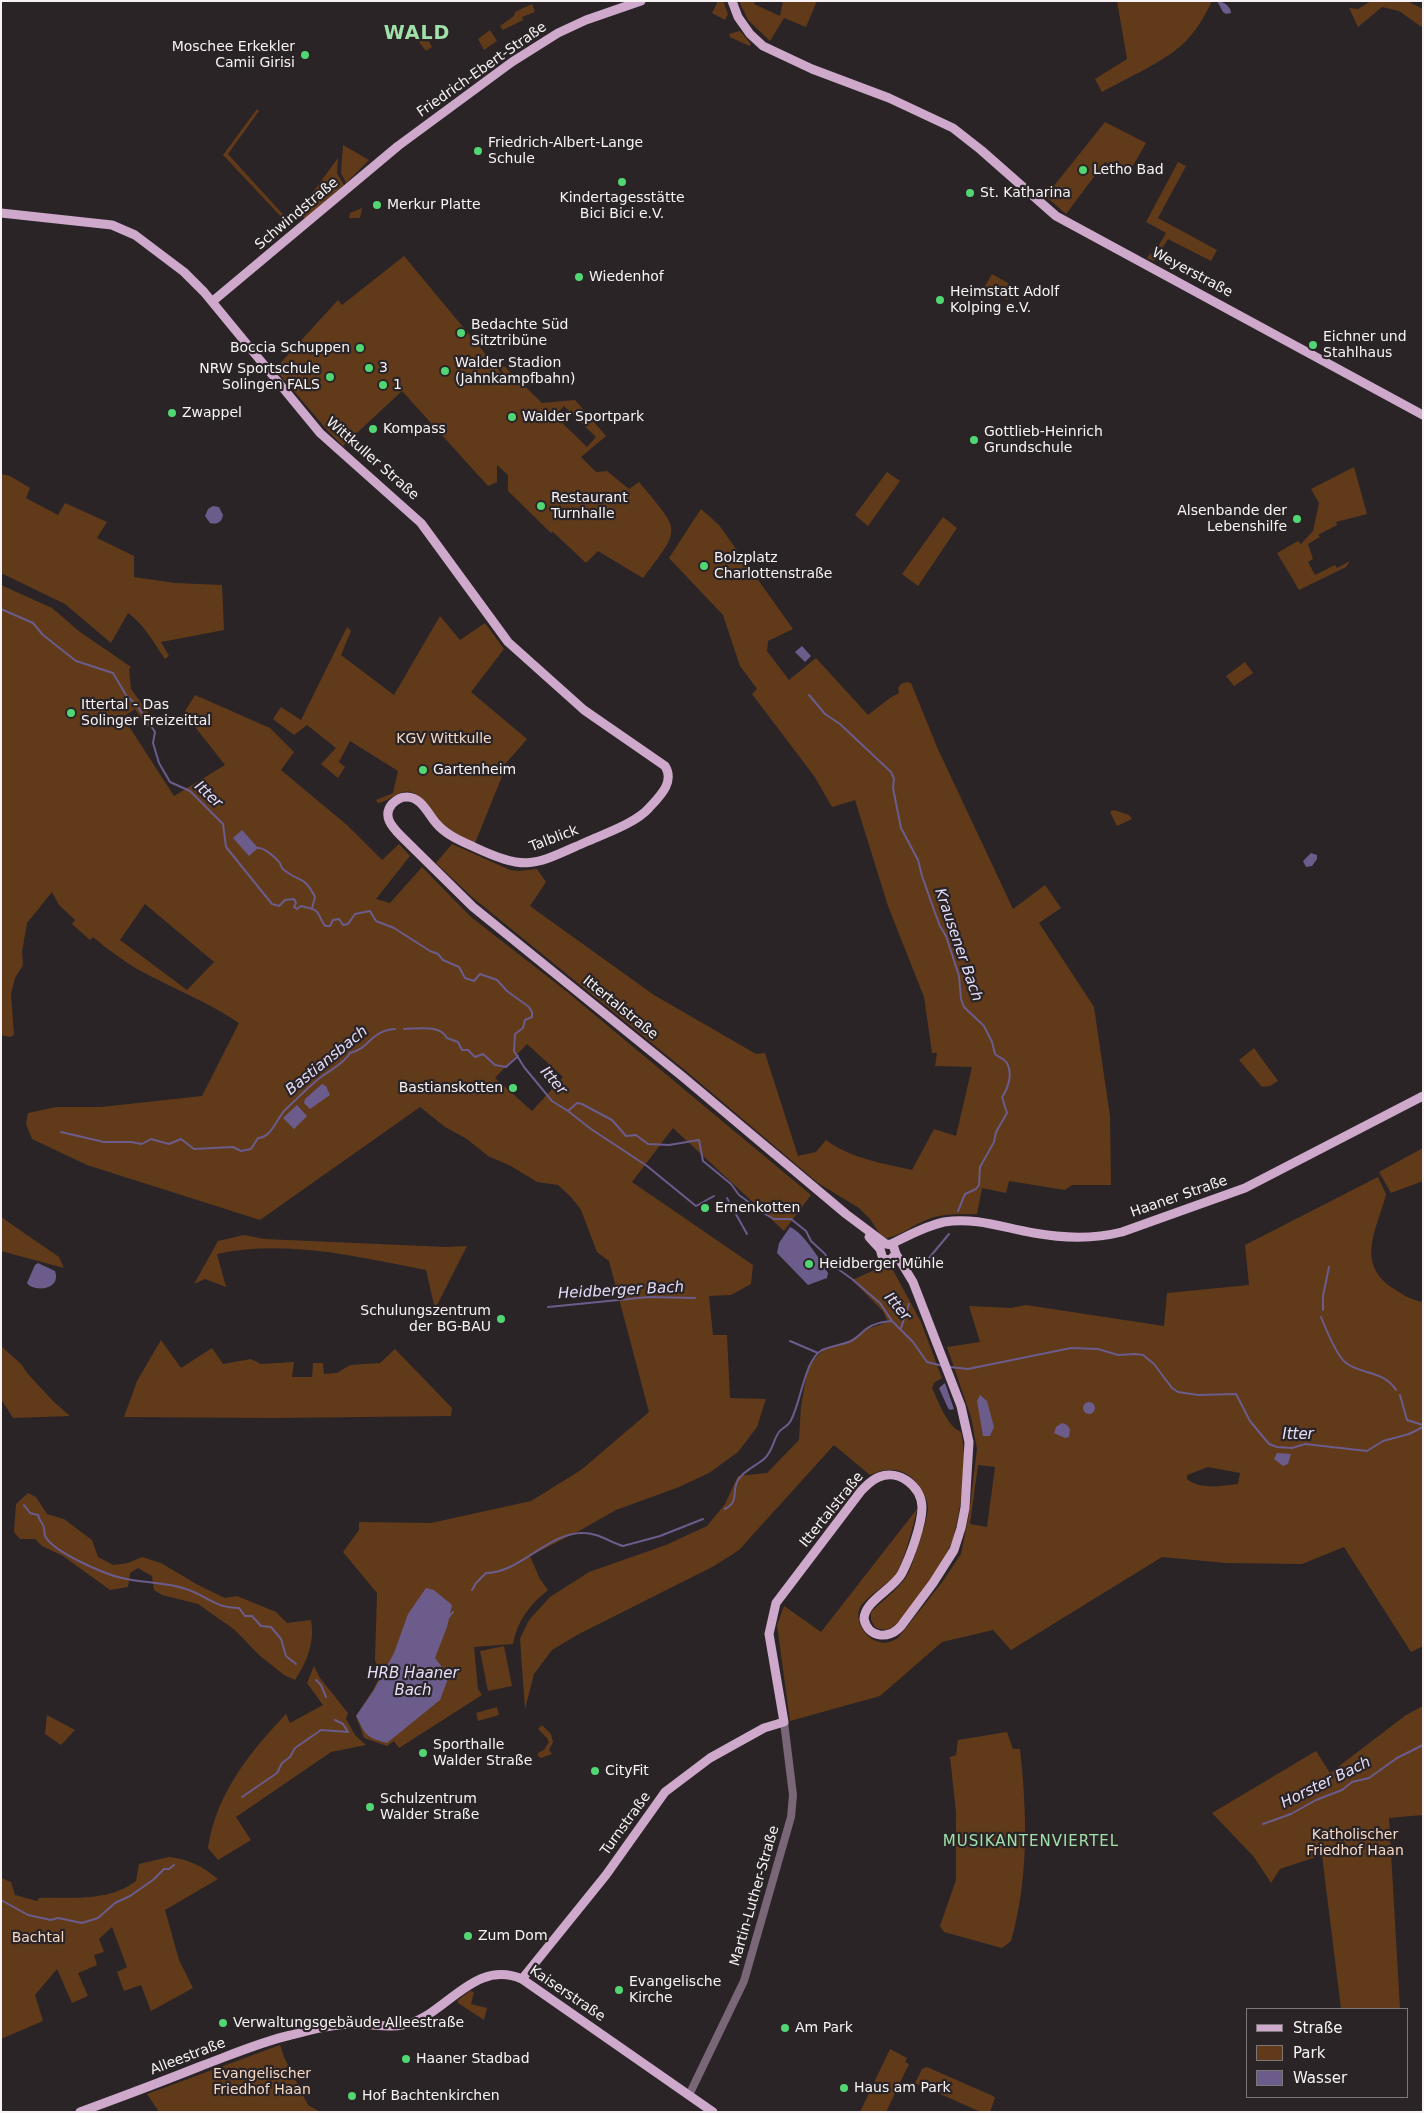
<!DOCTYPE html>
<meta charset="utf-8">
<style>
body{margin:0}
#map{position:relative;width:1424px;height:2113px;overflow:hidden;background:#2a2426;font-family:"DejaVu Sans",sans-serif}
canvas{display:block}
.frame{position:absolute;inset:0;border:2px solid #f7f3f4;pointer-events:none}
.legend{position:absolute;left:1246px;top:2008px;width:162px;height:90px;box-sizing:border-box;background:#2a2426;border:1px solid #7c7778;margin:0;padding:6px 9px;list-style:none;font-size:15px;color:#f7f3f4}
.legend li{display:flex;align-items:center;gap:10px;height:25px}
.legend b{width:25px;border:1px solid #7c7778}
</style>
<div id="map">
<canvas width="1424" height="2113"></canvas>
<div class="frame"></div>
<ul class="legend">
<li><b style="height:6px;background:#cea9cc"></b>Straße</li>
<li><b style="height:14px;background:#613a1a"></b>Park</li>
<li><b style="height:14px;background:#6b5c8c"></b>Wasser</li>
</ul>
</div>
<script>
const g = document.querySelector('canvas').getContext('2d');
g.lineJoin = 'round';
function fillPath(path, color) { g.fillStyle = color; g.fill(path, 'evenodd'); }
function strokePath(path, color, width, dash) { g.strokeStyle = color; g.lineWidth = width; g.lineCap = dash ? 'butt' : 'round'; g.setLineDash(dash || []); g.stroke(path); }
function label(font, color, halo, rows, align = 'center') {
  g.font = font + ' "DejaVu Sans",sans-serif'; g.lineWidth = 4.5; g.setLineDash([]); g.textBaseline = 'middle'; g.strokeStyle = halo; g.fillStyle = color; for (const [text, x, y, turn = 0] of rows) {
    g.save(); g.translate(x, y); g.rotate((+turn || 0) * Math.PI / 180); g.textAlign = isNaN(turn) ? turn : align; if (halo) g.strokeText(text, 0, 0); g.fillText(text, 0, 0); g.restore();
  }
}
fillPath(new Path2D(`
 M718,1h5l5,13 -3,6 -13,-7z
 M739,1h16l-1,3 26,12 3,-15h34l-11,26 -22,-9 -14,23 -22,-21z
 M1117,1h95c-7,15 -16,30 -28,42 -20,19 -57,35 -82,49l-7,-13 32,-20z
 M1371,1h36l16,8v19l-24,-17 -17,-4 -24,20 -9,-19 9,1z
 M532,4l3,8 -13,5 1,3 -20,10 -3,-4 14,-10 1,-4z
 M490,30l7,11 -13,9 -6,-11z
 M740,31l11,13 -2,2 -19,-9 -1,-3z
 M426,36l6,11 -6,4 -7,-9z
 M257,109l2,2 -31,43 60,66 -2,2 -63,-67z
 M1105,122l41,21 -19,33 -22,-14 -39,52 -24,-21 6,-7 5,1z
 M343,145l26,15 -23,23 -5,-10z
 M338,158l-1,15 7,12 -39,34 -6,-8z
 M1178,162l8,4 -28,52 59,32 -6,11 -43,-22 -14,22 -7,-3 3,-4 3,1 13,-22 -20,-11z
 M362,208l-2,10h-11l1,-5z
 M404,256l98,118 1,-2 -2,-3 3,-3 38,37 33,-3 31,36 -25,21 15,15 11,-1 22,18 10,-7c41,50 44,44 4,96l-45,-27 -12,12 -33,-31 -2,1 -43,-42v-16l-11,-10v17l-9,4 -86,-95 -59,55 -15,-15 -53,-62 63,-69 4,5zM564,406l32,31 -9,10 -32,-31z
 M992,274l23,13 -8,13 -22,-14z
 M1354,467l13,47 -31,8 1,3 -19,10 2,2 -12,7 5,15 -5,3 7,13 20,-10 2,3 13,-7 -4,6 -47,23 -22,-37 21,-12 3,3 12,-13 6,-28 -8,-14z
 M887,472l13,9 -32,45 -13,-11z
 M1,474l9,2 20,12 -4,10 32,17 7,-12 42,19 -10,16 37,18v21l41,6 47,2 2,45 -63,12 8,14 -4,3c-11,-16 -21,-35 -37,-46l-17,30 -46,-39 -64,-31z
 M701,509l18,16 74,104 -25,12 -1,10 22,29 27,-22 52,57 22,-17 9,-5 -1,-5 3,-4 6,-2 4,1 26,64 76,162 32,-24 16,23 -22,15 55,84 16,109 1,69h-39l-7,5 -56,-9 -3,12 -24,-5 -5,26c-17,0 -35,-1 -51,6 -15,6 -25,16 -40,18l-6,-4 -10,-15 -11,-11 -41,-25 -132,-112 -214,-174 -36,-34 16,-19 58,26 9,1 18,-2 9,13 -16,24 124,89 102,59 9,-1 33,103 18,-4 10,-12c26,19 56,23 86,30l22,-41 22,7 16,-69 -37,-1 2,-13h-5l-8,-56 -36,-91 -33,-106 -23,7 -18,-31 -62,-82 5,-5 -17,-23 -17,-51 -54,-57z
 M943,517l14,11 -39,58 -16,-12z
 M1,585l51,23 28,24 51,35 -2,2 2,20 24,33 -8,5 -12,-18 -12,8 51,79 51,-31 -41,-52 11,-18 75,33 24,24 -13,18 66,55 35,35 17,-16 11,12 -34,43 14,4 32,-36 49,50 95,74 245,204 -27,36 -111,-103 -41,54 121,83 -2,19 -20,11 -22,1 4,39h14l3,63 36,1 -9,28 -19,25 -29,21 -30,14 -63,23 -39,22 -47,24 10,23 8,11c-18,14 -31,31 -35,54l-39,3 4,42 4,6 -83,53 -5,-7 -7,5 -23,-8 -8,-22 17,-26 7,-14 -5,-16 2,-67 -34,-41 16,-22v-8l72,1 100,-22 50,-31 68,-58 -40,-151 -12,-9 -16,-42 -9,-12 -14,-13 -21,-3 -26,-16 -23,-10 -21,-17 -22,-12 -25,-20 -160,113 -173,-55 -55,-26 -6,-15 2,-11 28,-6h45l101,-11 37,-73c-32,-22 -68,-35 -102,-54 -16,-10 -30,-20 -44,-32l-3,3 -18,-16 3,-4 -16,-15 -7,-13 -25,31 -5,29 1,13 -8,13 -4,16 3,41 -4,2 -9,-2zM145,904l69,58 -27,28 -67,-50zM527,1044l36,33 -31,34 -37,-33z
 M440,616l20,24 25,-17 19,26 -33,43 56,47 -27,31 3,4 -28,69c-11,-5 -22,-10 -31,-18 -11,-9 -19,-30 -34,-33 -11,-3 -21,10 -32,11l-2,-3 17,-7 5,-22 -48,-30 -11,21 6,5 -7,11 -17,-14 15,-16 -29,-23 -13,10 -21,-16 8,-12 20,13 46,-93 4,4 -10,24 53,40z
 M1245,662l8,11 -19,13 -8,-10z
 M1114,810l15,5 3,4 -15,7 -7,-14z
 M1254,1048l24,33 -8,5 -8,1 -23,-27z
 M1423,1148v33l-32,12 -12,-21z
 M1378,1177l8,17c-8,34 -31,67 5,93 11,7 19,13 32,15v344l-12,6 -67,-105 -42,17 -76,-1 -64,-6 -151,93 -18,-20 -51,12 -62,54 -90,25 -13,-96 7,-19 37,26 96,-123c-3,14 -14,57 -22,66 -8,11 -32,23 -36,35 -4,13 8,30 21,32 7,2 13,-1 18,-4l45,-57 18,-27 8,-40 8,-65 -6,-32 -24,-70 33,-5 -11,-36 42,2 15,-3 138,21 3,-33 82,-8 -4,-40zM978,1465l17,2 -8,60 -17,-3zM1208,1467l32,6 -2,11c-17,2 -38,6 -51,-5v-4z
 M1,1217l58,40 5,11 -63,-17z
 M244,1235l20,4 182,8 21,-1 -32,63 -9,-39c-69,-13 -139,-31 -209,-16l9,33 -21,-8 -11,5 24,-43z
 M886,1265l5,2 3,5 27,50 21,56 -8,5 -2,5c7,14 14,37 29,44 7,30 0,77 -8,107 -5,18 -45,77 -60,88 -6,4 -13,3 -18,0l-4,-7v-8c12,-12 28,-23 37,-38 5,-10 20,-56 20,-66 0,-6 -4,-14 -6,-18 -13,-21 -31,-25 -52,-15l-36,-30 -95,105 -25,16 -137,69 -25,15 -18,24 -9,35 -5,-70 9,-19 11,-12 10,-11 39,-25 77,-27 41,-19 18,-22 13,-28 29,-3 32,-33 2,-34 7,-40 16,-17 25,-8 18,-12 21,-7 -5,-11 -31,-31z
 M161,1340l20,28 31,-20 11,16 28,-5 10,5 33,-2 -2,15h20l1,-14h10l1,11 13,-1 13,-8 30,-2 15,-14 57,59 -1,8 -178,2 -149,-1 13,-36z
 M1,1346l20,18 7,10 25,27 17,15 -57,2 -12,-19z
 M28,1493l8,4 11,17 17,5 28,21 6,17 15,8 15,-2 14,-6 19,6 37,22 27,13 12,-2 39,16 11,11 24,-3c4,22 -4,42 -16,60l-11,-5 -25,-20 -24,-25 -37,-26 -36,-9 -8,-5 -2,-14 -14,-8 -8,5 -2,14 -18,3 -47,-34 -21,-10 -7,-7h-15l-6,-7 2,-28z
 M504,1646l8,40 -24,5 -8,-40z
 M314,1666l6,12 28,35 -2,6 9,16 11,10 -35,7 -95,65 15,23 -33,20 -10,-12c8,-54 41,-95 78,-134l4,9 33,-18 -16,-22z
 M1423,1706v109l-34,3 11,191h-59l-19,-154 -42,14 -9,14 -17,-26 -42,-44 104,-62 14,22 76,-58z
 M497,1707l2,8 -21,6 -2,-8z
 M47,1715l28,15 -14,15 -16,-11z
 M542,1725l9,9 2,8 -4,8 3,4 -11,4 -3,-2v-3l6,-3 5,-8 -2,-4 -9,-9z
 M1007,1732l6,17h7c7,64 9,129 -9,192l-9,7 -58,-16 -4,-6 16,-46v-68l-6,-55 6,-2 2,-15z
 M169,1857c20,2 33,9 49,22l-53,31 14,50 14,28 -42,23 -10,-26 -17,6 -7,-19 10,-5 -15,-40 -13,12 5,13 -10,3 3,10 -19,8 10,23 -16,7 -15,-34 -22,26 8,26 -42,18v-161l10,4 4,13 22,6 2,-3c34,-1 69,4 97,-17l3,-17z
 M470,1991l4,1 -3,12 16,4 -3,12 -26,-17v-3z
 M280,2045l4,12 24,48 12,7h-161l-12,-18z
 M890,2049l17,9 -2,4 4,2 -23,48h-26z
 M927,2067l66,29 2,2 -5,14h-9l-66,-29 7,-14z`), '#613a1a');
fillPath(new Path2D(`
 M1217,1c6,0 14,5 14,12l-5,1 -3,-2z
 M213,506l6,1 4,8c-1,7 -6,10 -13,8l-5,-7 3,-7z
 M802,646l9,10 -6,6 -10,-10z
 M242,830l16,18 -9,8 -16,-18z
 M1311,853l6,2v4l-5,7 -6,1 -3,-6z
 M322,1084l4,2 4,9 -20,14 -6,-6 1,-4z
 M297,1105l10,11 -13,13 -11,-11z
 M790,1227c13,5 31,34 38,46l-1,5 -19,7 -31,-32 2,-10z
 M38,1263l17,8c7,20 -23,21 -28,12l8,-18z
 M945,1383l9,26 -4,1 -2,-2 -9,-20z
 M980,1395l7,6 7,26 -4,9h-7l-6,-35z
 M1083 1408a6 6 0 1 1 12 0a6 6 0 1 1-12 0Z
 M1062,1423l5,2 3,4 -1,8 -4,1 -11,-5 2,-6z
 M1277,1453l14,1 -3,10 -5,2 -9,-7z
 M426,1588l8,2 18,15 -5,22 -12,31 14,18 -9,24 -53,43c-22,-6 -21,-8 -31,-27l18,-26 20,-37 14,-39z`), '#6b5c8c');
strokePath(new Path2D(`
 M1,609l32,14 10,12 33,26 37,12 13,22 12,12 17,25 -2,11 6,20 11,19 20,9 33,33 3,23 46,57 7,2 6,-6 9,-1 2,4 -2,4 3,2 4,-3c22,5 14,5 24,20h5l3,-6 6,-1 4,6 5,-1 7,-10 15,-3 6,10 18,7 36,23 8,3 5,6 16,7 6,11 9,3 6,-7 17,6 10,11 22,16 3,5v5l-7,3 -2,8 -8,6 -1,17 10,16 28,34 16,10 9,-8 5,1 30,16 14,16 10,-1 12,9 21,1 30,-5 4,21 28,23 8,11 26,19 9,5h17l15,12 5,10 14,13 6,10 21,15 28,24 12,18 21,21 14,20 16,4
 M809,695l16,19 15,10 51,48 3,7 -1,9 8,40 17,32 4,16 12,34 6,16 6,10 13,40 2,23 3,8 20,19 8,16 3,12c4,4 9,4 12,9 6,10 1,26 -5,34l5,16 -11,19 -2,10 -14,25 -1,18 -3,4 -11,5 -7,17
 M258,848c7,0 18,10 22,15 1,3 1,5 4,7 16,13 19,4 31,27l-3,11
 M404,1029c13,0 36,-5 43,9l11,4 4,8h6l7,7 8,-3 12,11 11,2 12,-11
 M568,1111l23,18 56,37 49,40 18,-10
 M61,1132l43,10h27l11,2 9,-5 18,5 12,-5 13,10 39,-2 8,4 10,-2 7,-11c14,0 19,-21 28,-29 11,-10 23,-23 35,-32 9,-7 24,-14 29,-24 21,-5 19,-22 45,-24
 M727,1198l20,36
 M929,1258l20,-24
 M824,1269l10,-1
 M548,1307l101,-10 46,1
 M1323,1310v-14l6,-29
 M1321,1317c4,10 16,39 25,46 16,12 37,7 50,27
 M901,1328l8,-24
 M790,1341l28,12
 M950,1367l18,2 103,-21 27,1 20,6 17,-1 8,1 11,9 18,24 6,4 20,3 38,-1 14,27 19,23 8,3 15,1 13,-4 62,7 16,-10 26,-7 14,-7
 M1400,1395l7,25 16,5
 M24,1505l6,8 8,2c1,5 3,6 5,10 2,3 1,8 2,11 8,16 59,38 77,42 20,5 44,4 64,11 19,6 31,20 53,19l6,8h7l9,10 10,1 10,12 5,17 10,8
 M725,1509c15,-8 6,-17 13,-29 6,-10 18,-14 26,-21 9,-8 9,-19 15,-27 3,-4 8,-5 11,-10 11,-18 14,-62 32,-72 9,-4 20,-5 29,-9 6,-3 10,-8 15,-12 8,-6 17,-7 26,-8
 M472,1590l4,-7 10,-10c34,0 63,-41 97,-40 16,0 26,9 40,13l37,-10 43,-17
 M449,1617l4,-5
 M316,1680l5,5 5,12
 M335,1720l8,4 5,8
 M242,1797l35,-24 5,-10 8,-6 5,-9 26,-18 27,2
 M1263,1824l28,-10 25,-14 26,-10 10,-8 17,-4 28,-20 26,-13
 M1,1900l27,15 23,5 7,-2 24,5 16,-5 17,-15 15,-7 23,-16 11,-11h5l5,-4`), '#6b5c8c', 2);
strokePath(new Path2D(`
 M689,2095l55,-114 47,-164 2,-22 -9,-73`), '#796778', 8);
strokePath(new Path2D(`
 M732,1l6,16 12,17 13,12 49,23 77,29 64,30 28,22 75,66 367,199
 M1,213l111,12 23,10 49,37 20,20 116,141 101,90 87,119 76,68 81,56c10,16 -5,30 -16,42 -13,15 -45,26 -63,34 -52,23 -58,30 -112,5 -13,-6 -28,-12 -38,-24 -8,-9 -15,-27 -30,-26 -5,0 -10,3 -14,7 -10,12 0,23 9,32l72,71 210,170 163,137 40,30 7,1 3,9 17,28 48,124 8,36 -4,66 -4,20 -7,22 -21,33 -32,43c-12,14 -33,12 -37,-7 0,-18 30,-30 38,-46 8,-16 20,-48 20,-66 -1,-21 -23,-38 -43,-30 -8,3 -13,9 -18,14l-85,112 -7,31 15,88 -20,6 -54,30 -45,34 -59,83 -84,104
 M213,301l185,-155 114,-84 46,-29 28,-13 55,-19
 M869,1237l11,12 3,10 7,1 6,-6
 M891,1244c17,-8 34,-18 53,-22 32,-5 60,6 90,11 28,5 60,6 88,-1l123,-44 178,-92
 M80,2112c41,-15 81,-30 121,-46 30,-11 59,-24 90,-31 20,-5 42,-11 64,-11 19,0 38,5 56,-1 38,-13 65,-64 111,-44l191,133`), '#cea9cc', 9);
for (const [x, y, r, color] of [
 [305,55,5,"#52d673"],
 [478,151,5,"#52d673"],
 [1083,170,5,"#52d673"],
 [622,182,5,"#52d673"],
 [970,193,5,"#52d673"],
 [377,205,5,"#52d673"],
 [579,277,5,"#52d673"],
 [940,300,5,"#52d673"],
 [461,333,5,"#52d673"],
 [1313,345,5,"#52d673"],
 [360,348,5,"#52d673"],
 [369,368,5,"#52d673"],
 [445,371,5,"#52d673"],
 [330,377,5,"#52d673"],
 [383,385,5,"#52d673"],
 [172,413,5,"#52d673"],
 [512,417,5,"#52d673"],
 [373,429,5,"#52d673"],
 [974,440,5,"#52d673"],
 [541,506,5,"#52d673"],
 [1297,519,5,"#52d673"],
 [704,566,5,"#52d673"],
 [71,713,5,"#52d673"],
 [423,770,5,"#52d673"],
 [513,1088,5,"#52d673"],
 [705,1208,5,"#52d673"],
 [809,1264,5,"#52d673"],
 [501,1319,5,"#52d673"],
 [423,1753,5,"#52d673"],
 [595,1771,5,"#52d673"],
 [370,1807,5,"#52d673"],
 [468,1936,5,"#52d673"],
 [619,1990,5,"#52d673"],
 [223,2023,5,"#52d673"],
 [785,2028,5,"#52d673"],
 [406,2059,5,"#52d673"],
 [844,2088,5,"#52d673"],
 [352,2096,5,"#52d673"]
]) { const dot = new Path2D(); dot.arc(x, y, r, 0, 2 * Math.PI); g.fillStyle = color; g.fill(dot); strokePath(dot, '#2a2426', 2); }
label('14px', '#f7f3f4', '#2a2426', [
 ["Moschee Erkekler",295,47,"right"],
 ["Camii Girisi",295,63,"right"],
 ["Friedrich-Albert-Lange",488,143],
 ["Schule",488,159],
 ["Letho Bad",1093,170],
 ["St. Katharina",980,193],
 ["Kindertagesstätte",622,198,"center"],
 ["Bici Bici e.V.",622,214,"center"],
 ["Merkur Platte",387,205],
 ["Wiedenhof",589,277],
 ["Heimstatt Adolf",950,292],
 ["Kolping e.V.",950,308],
 ["Bedachte Süd",471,325],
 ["Sitztribüne",471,341],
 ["Eichner und",1323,337],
 ["Stahlhaus",1323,353],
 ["Boccia Schuppen",350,348,"right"],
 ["Walder Stadion",455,363],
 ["(Jahnkampfbahn)",455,379],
 ["3",379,368],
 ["NRW Sportschule",320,369,"right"],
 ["Solingen FALS",320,385,"right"],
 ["1",393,385],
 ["Zwappel",182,413],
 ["Walder Sportpark",522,417],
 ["Kompass",383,429],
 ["Gottlieb-Heinrich",984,432],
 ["Grundschule",984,448],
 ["Restaurant",551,498],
 ["Turnhalle",551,514],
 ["Alsenbande der",1287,511,"right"],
 ["Lebenshilfe",1287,527,"right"],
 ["Bolzplatz",714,558],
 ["Charlottenstraße",714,574],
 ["Ittertal - Das",81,705],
 ["Solinger Freizeittal",81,721],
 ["Gartenheim",433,770],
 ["Bastianskotten",503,1088,"right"],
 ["Ernenkotten",715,1208],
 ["Heidberger Mühle",819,1264],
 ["Schulungszentrum",491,1311,"right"],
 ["der BG-BAU",491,1327,"right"],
 ["Sporthalle",433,1745],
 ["Walder Straße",433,1761],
 ["CityFit",605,1771],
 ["Schulzentrum",380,1799],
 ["Walder Straße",380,1815],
 ["Zum Dom",478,1936],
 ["Evangelische",629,1982],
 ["Kirche",629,1998],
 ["Verwaltungsgebäude Alleestraße",233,2023],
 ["Am Park",795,2028],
 ["Haaner Stadbad",416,2059],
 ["Haus am Park",854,2088],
 ["Hof Bachtenkirchen",362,2096]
], 'left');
label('14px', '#f7f3f4', '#2a2426', [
 ["Friedrich-Ebert-Straße",482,70,-35],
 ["Schwindstraße",297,214,-40],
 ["Weyerstraße",1192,273,28],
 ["Wittkuller Straße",372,459,41],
 ["Talblick",554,839,-21],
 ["Ittertalstraße",620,1008,39],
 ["Haaner Straße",1179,1197,-19],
 ["Ittertalstraße",832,1510,-51],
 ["Turnstraße",626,1824,-54],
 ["Martin-Luther-Straße",755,1896,-74],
 ["Kaiserstraße",567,1994,34],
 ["Alleestraße",188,2057,-21]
]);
label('14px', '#f5d8c4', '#2a2426', [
 ["KGV Wittkulle",444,739],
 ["Katholischer",1355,1835],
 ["Friedhof Haan",1355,1851],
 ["Bachtal",38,1938],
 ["Evangelischer",262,2074],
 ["Friedhof Haan",262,2090]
]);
label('italic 15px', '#e5ddfc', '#2a2426', [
 ["Itter",208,795,42],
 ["Krausener Bach",958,945,71],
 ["Bastiansbach",327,1061,-39],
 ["Itter",553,1081,49],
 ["Heidberger Bach",621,1291,-3],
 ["Itter",897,1307,50],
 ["Itter",1298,1435],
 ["HRB Haaner",413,1674],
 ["Bach",413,1691],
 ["Horster Bach",1326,1783,-26]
]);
g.letterSpacing = '1px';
label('15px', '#a0e1aa', '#2a2426', [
 ["MUSIKANTENVIERTEL",1031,1842]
]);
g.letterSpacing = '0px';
g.letterSpacing = '1px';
label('bold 19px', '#a0e1aa', '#2a2426', [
 ["WALD",417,34]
]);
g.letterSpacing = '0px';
</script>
